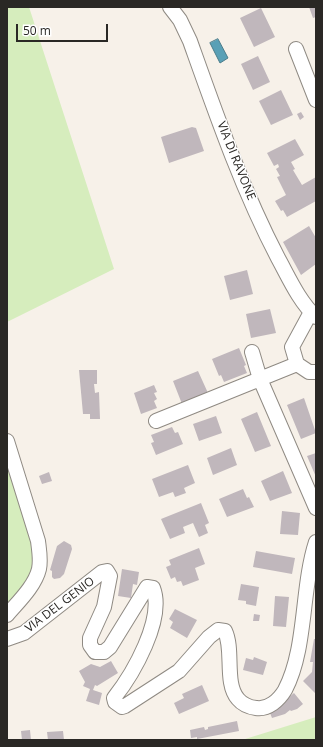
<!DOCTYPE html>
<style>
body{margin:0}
#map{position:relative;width:323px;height:747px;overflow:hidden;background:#f7f1e9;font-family:"Open Sans",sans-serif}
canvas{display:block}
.frame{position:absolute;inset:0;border:8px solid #2a2825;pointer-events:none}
.scale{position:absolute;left:16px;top:24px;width:92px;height:18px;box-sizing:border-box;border:2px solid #2a2825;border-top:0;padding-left:5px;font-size:12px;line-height:14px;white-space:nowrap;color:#2a2825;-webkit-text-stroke:3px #fff;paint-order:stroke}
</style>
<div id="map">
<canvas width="323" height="747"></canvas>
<div class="frame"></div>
<div class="scale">50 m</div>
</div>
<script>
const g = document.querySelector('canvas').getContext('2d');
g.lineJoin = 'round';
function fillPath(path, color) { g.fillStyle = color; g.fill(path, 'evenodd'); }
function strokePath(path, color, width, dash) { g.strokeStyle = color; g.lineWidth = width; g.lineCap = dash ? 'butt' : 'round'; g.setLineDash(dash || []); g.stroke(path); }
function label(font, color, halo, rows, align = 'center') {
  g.font = font + ' "Open Sans",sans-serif'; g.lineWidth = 3; g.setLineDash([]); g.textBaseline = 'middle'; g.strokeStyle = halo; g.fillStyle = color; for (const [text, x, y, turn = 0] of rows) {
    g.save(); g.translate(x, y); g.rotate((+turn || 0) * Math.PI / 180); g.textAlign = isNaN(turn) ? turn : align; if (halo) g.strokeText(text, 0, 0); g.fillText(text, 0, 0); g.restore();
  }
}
fillPath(new Path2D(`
 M7,7h22l85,262 -107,53z
 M7,464l32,96 -32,57z
 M316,717v23h-74z`), '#d6edbd');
const water = new Path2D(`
 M218,39l10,19 -8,5 -10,-20z`);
fillPath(water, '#59a0b6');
strokePath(water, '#4b7c8a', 1);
fillPath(new Path2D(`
 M309,7h7v10l-3,1z
 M261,8l14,29 -21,10 -14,-29z
 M258,56l12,26 -17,8 -12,-26z
 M281,90l12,25 -22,10 -12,-24z
 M301,112l3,5 -4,3 -3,-6z
 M192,127l4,1 8,23 -35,12 -8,-26z
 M295,139l9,16 -13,7 4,7 -2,1 9,15 14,-8v24l-29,16 -4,-7 -2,1 -6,-10 11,-6 -9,-18 3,-1 -4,-7 3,-2 -1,-3 -4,2 -7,-13z
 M309,226l7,12v26l-15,11 -18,-33z
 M247,270l6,24 -23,6 -6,-24z
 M270,309l6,24 -25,5 -5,-24z
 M239,348l7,17 -2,1 3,7 -23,9 -3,-7 -2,1 -7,-17z
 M79,370h18v14h-3l1,9 4,-1 1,27h-10v-5h-7z
 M198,371l10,22 -26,11 -9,-23z
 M154,385l3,7 -3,1 3,6 -3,2 3,7 -16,6 -7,-21z
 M304,398l12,35 -15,6 -14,-34z
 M257,412l14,34 -16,6 -14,-33z
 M216,416l6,17 -23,8 -6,-17z
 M172,427l3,6 3,-1 5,12 -27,11 -5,-12 3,-1 -3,-7z
 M231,448l6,17 -24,10 -6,-17z
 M316,453v24l-9,-21z
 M188,465l7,18 -11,5 2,5 -11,4 -2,-5 -14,5 -7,-18z
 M283,471l9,22 -22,8 -9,-20z
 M49,472l3,9 -10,3 -3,-8z
 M243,489l4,9 2,-1 5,10 -27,10 -8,-18z
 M201,503l8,20 -4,2 3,8 -9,4 -6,-14 -10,4 2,6 -15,6 -9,-20z
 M282,511l18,2 -2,22 -18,-1z
 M64,541l7,4 1,4 -8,25 -4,4 -6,1 -2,-2v-6l-2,-1 7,-24z
 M199,548l6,16 -10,4 4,12 -16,6 -2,-5 -4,1 -2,-5 -4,2 -5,-12 5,-2 -2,-5z
 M256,551l39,7 -3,16 -39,-7z
 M122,569l17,3 -2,13 -4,-1 -2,14 -13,-2z
 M241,584l18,3 -3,19 -10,-2v-3l-8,-1z
 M275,596l14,1 -3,30 -13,-1z
 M175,609l22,11 -10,18 -17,-10 3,-6 -4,-3z
 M254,614l6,1 -1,6h-6z
 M314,639h2v55l-13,-13 9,-9 1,-10h-3z
 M254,657l13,5 -4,13 -20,-5 3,-12 7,2z
 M111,661l7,12 -21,13 -2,-1 -2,5 9,3 -3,12 -13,-4 4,-12 -7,-3 2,-4 -6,-11 12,-7 9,3z
 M202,685l7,16 -30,13 -5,-11 10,-5 -2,-4z
 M294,693l9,11 -6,5 -6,2 -1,-1 -5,4 -13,4 -2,-5z
 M237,721l2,10 -42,8v-2l-6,1 -1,-8 14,-3 1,3 3,-1v-2z
 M30,730l1,10h-9l-1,-9z
 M63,731l1,9h-16l-1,-8z`), '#c0b7bc');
const street = new Path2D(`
 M170,7l10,13 10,21c26,73 52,148 88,217 11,20 21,43 38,59
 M296,49l20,51
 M311,312l-19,35 5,17 12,8h7
 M252,352l8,27 56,129
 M156,421l141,-57
 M7,441l31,100c1,8 3,19 1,28 -4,17 -21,33 -32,46
 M7,639l17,-6 78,-61 5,-1 3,5 -6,31 -14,31v7l5,7h9l6,-5 37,-60 6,1c12,31 -20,86 -39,110l1,4 7,5 3,-1 54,-35 30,-34 9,-7 7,1c9,19 -1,52 13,68 5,6 10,8 18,9 12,2 23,-8 29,-18 22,-42 16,-102 31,-148`);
strokePath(street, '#8f8a83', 16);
strokePath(street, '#fff', 14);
label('12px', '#2a2825', '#fff', [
 ["VIA DI RAVONE",236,161,68],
 ["VIA DEL GENIO",60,605,-37]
]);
</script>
